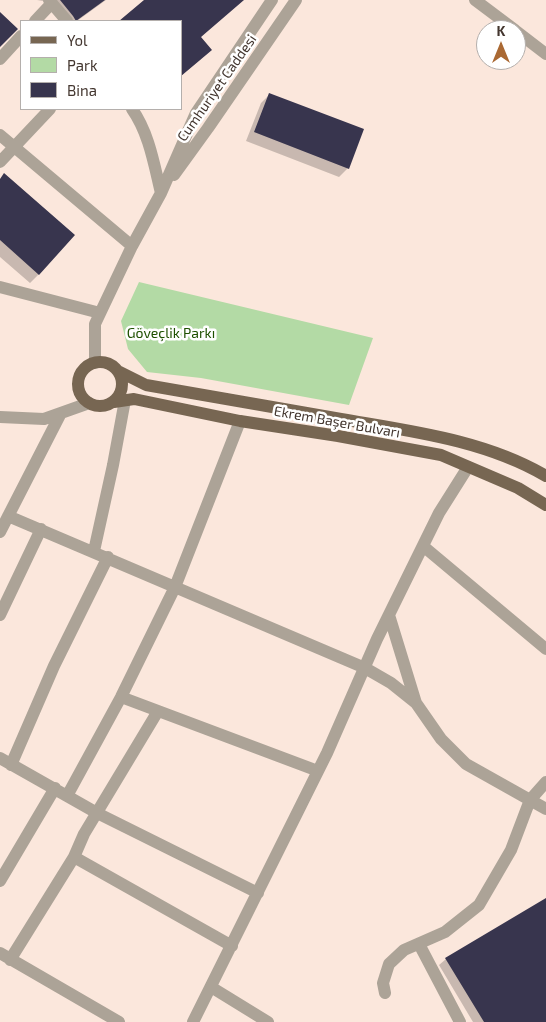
<!DOCTYPE html>
<meta charset="utf-8">
<style>
body{margin:0}
#map{position:relative;width:546px;height:1022px;overflow:hidden;background:#fbe7dc;font-family:"Exo 2",sans-serif}
canvas{display:block}
.legend{position:absolute;left:20px;top:20px;width:162px;height:90px;box-sizing:border-box;background:#fff;border:1px solid #b4afac;margin:0;padding:6px 9px;list-style:none;font-size:15px;color:#43362f}
.legend li{display:flex;align-items:center;gap:10px;height:25px}
.legend b{width:25px;border:1px solid #b4afac}
.north{position:absolute;left:476px;top:20px;width:50px;height:50px;box-sizing:border-box;background:#fff;border:1px solid #b4afac;border-radius:50%;rotate:0deg;font-size:14px;font-weight:700;line-height:20px;text-align:center;color:#43362f}
.north::after{content:'';display:block;margin:auto;width:18px;height:22px;background:#aa6933;clip-path:polygon(50% 0,100% 100%,50% 72%,0 100%)}
</style>
<div id="map">
<canvas width="546" height="1022"></canvas>
<ul class="legend">
<li><b style="height:6px;background:#776652"></b>Yol</li>
<li><b style="height:14px;background:#b3daa5"></b>Park</li>
<li><b style="height:14px;background:#38354e"></b>Bina</li>
</ul>
<div class="north">K</div>
</div>
<script>
const g = document.querySelector('canvas').getContext('2d');
g.lineJoin = 'round';
function fillPath(path, color) { g.fillStyle = color; g.fill(path, 'evenodd'); }
function strokePath(path, color, width, dash) { g.strokeStyle = color; g.lineWidth = width; g.lineCap = dash ? 'butt' : 'round'; g.setLineDash(dash || []); g.stroke(path); }
function label(font, color, halo, rows, align = 'center') {
  g.font = font + ' "Exo 2",sans-serif'; g.lineWidth = 5; g.setLineDash([]); g.textBaseline = 'middle'; g.strokeStyle = halo; g.fillStyle = color; for (const [text, x, y, turn = 0] of rows) {
    g.save(); g.translate(x, y); g.rotate((+turn || 0) * Math.PI / 180); g.textAlign = isNaN(turn) ? turn : align; if (halo) g.strokeText(text, 0, 0); g.fillText(text, 0, 0); g.restore();
  }
}
fillPath(new Path2D(`
 M139,282l234,56 -24,67 -148,-27 -54,-6 -19,-23 -7,-28z`), '#b3daa5');
fillPath(new Path2D(`
 M37,0h69l-29,21h-15l-19,-20z
 M146,0h87l-33,38 1,21 -20,17v-55h-60z
 M270,94l78,74 -9,9 -93,-36 15,-38z
 M0,180l39,94 -9,9 -30,-26z
 M546,899v123h-73l-34,-57 7,-6z`), '#0003');
fillPath(new Path2D(`
 M60,0h45l-29,21 -3,-5z
 M144,0h100l-43,37 11,13 -31,26v-55h-62z
 M0,12l18,17 -18,18z
 M269,93l95,36 -15,40 -95,-37z
 M4,173l71,62 -36,40 -39,-35v-61z
 M546,898v124h-62l-39,-64z`), '#38354e');
strokePath(new Path2D(`
 M49,0l18,21
 M475,0l40,30
 M35,21l17,-18
 M516,31l30,23
 M0,59l21,-23
 M132,109c17,24 22,55 29,84
 M0,135l132,111
 M0,162l50,-53
 M174,175l34,-47 88,-128
 M0,287l100,26
 M95,363v-39l37,-78 29,-53 35,-80 76,-113
 M0,417l44,2 45,-16
 M8,516l357,152 26,15 25,20
 M0,532l61,-119
 M423,546l123,103
 M94,551l19,-86 12,-65
 M0,615l41,-86
 M389,615l27,88 25,36 25,25 80,45
 M121,697l197,74
 M0,758l97,55 161,80
 M11,765l43,-99 54,-109
 M67,796l54,-99 54,-110 65,-166
 M74,857l158,89
 M0,881l55,-93
 M419,944l41,78
 M0,953l119,69
 M10,960l64,-103 10,-23 74,-123
 M211,987l57,35
 M385,993l-2,-10 6,-19 15,-14 41,-18 34,-27 32,-55 19,-50 16,-18
 M193,1022l134,-269 50,-114 62,-126 29,-46`), '#aca397', 12);
strokePath(new Path2D(`
 M78 384a22 22 0 1 1 44 0a22 22 0 1 1-44 0Z
 M118,371l28,14c65,11 130,23 195,34 69,12 144,21 205,57
 M114,402l20,-3 106,22 98,15 103,19 77,33 28,17`), '#776652', 12);
label('14px', '#43362f', '#fff', [
 ["Cumhuriyet Caddesi",217,88,-55],
 ["Ekrem Başer Bulvarı",337,422,10]
]);
label('14px', '#1e5000', '#fff', [
 ["Göveçlik Parkı",171,333]
]);
</script>
